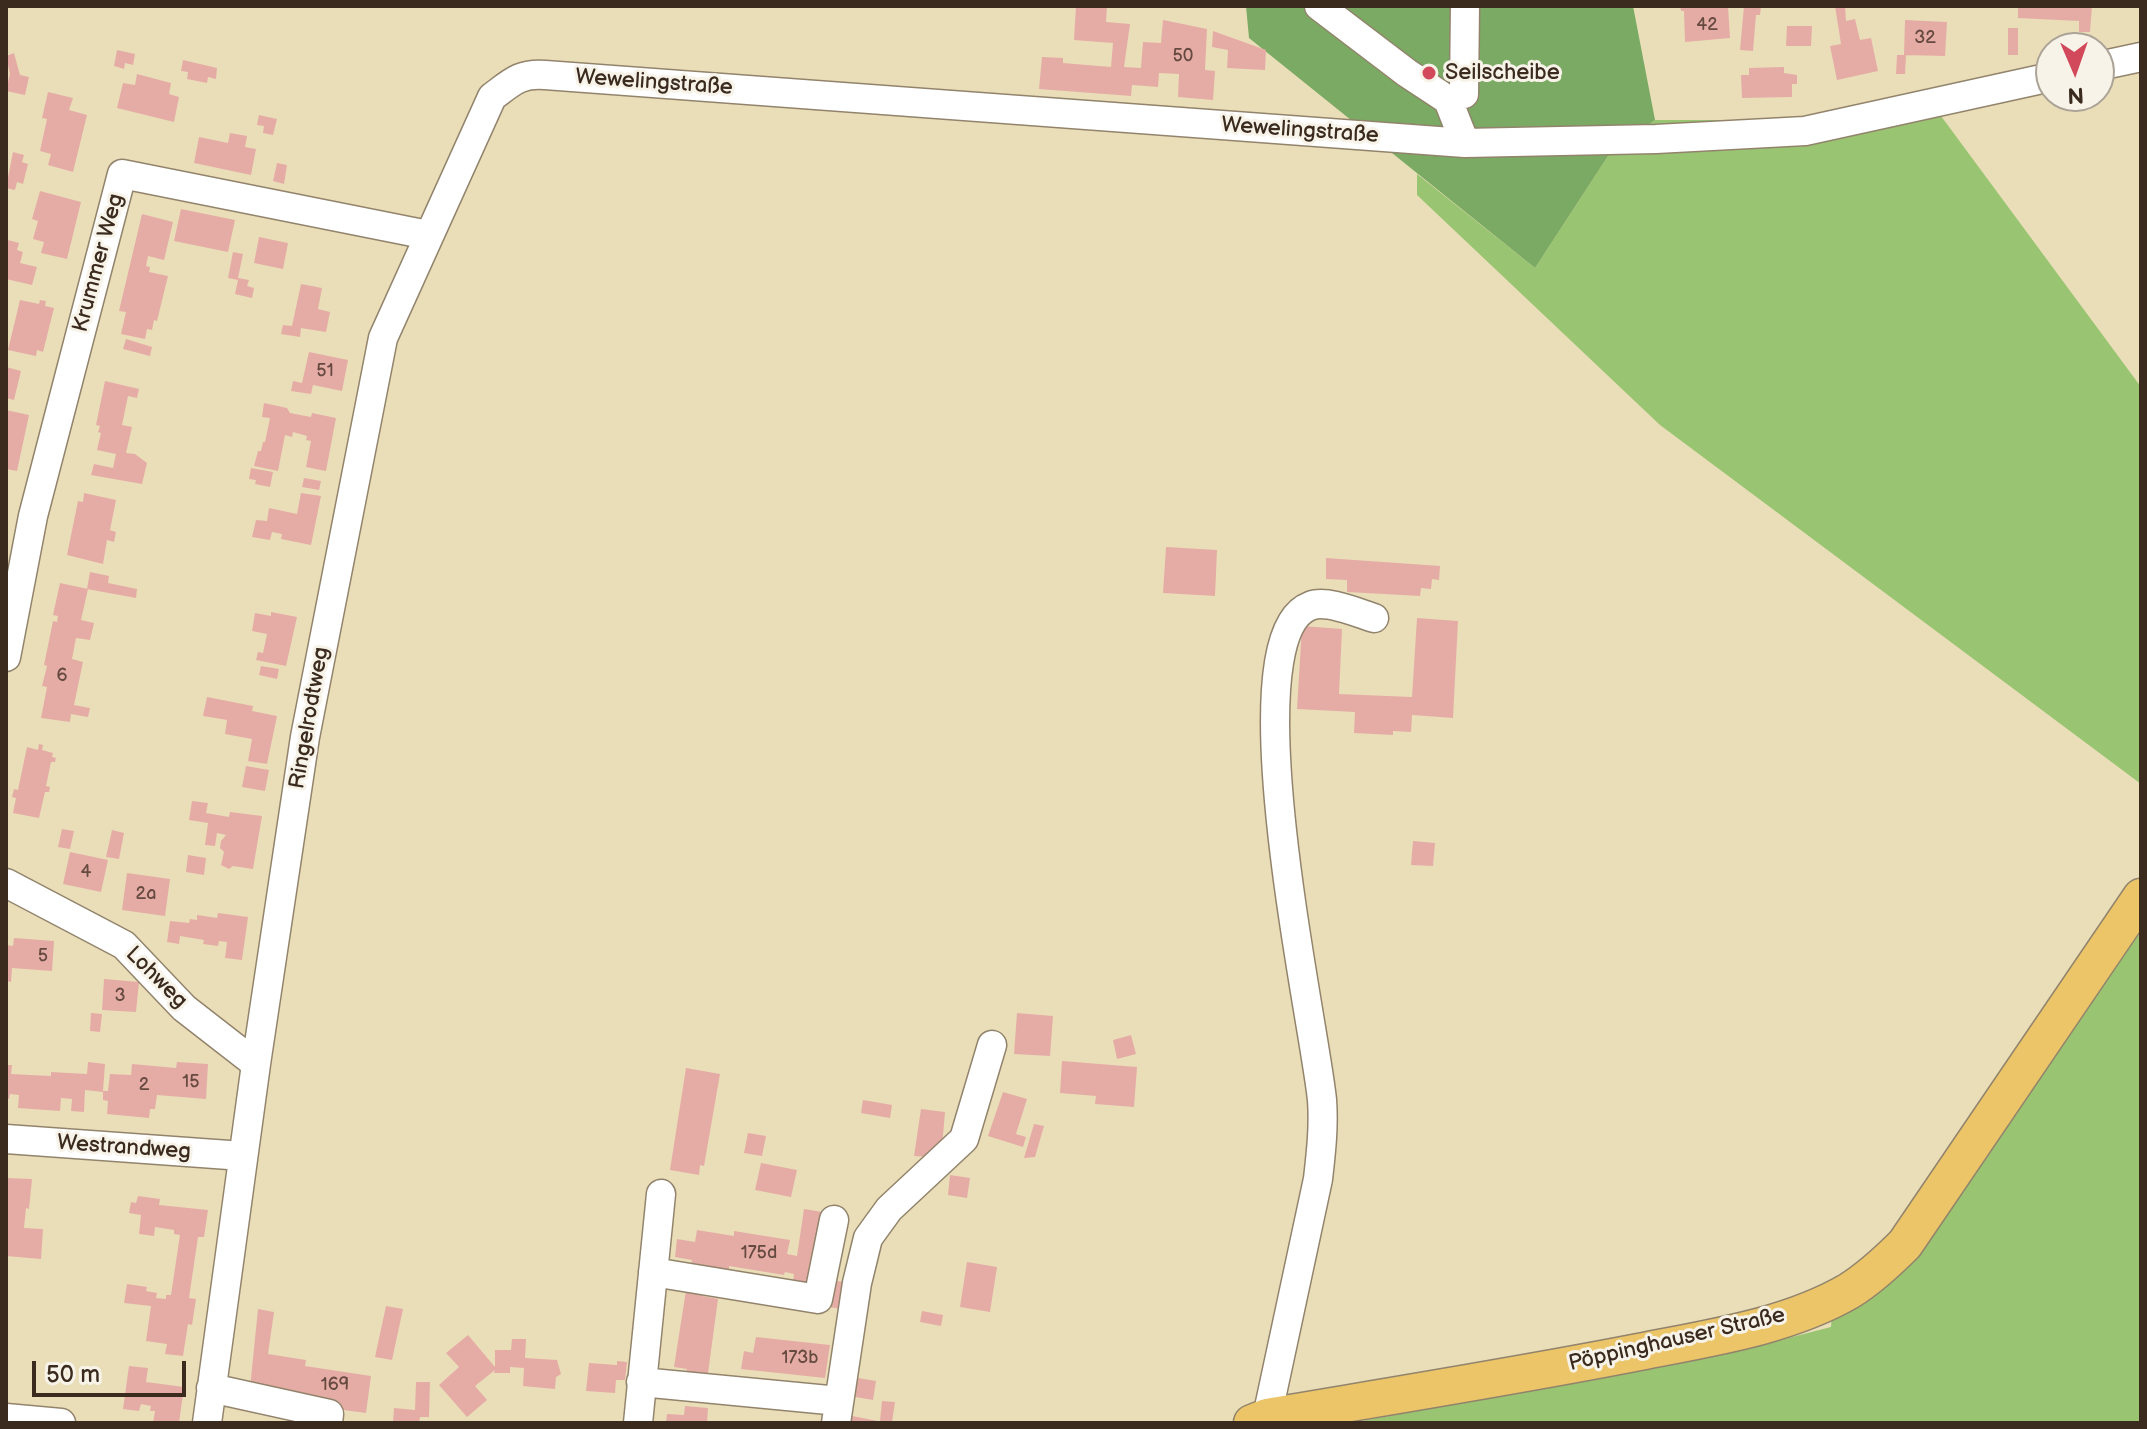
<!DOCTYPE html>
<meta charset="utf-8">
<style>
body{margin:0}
#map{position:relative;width:2147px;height:1429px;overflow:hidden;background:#eadeb9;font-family:"Balsamiq Sans",sans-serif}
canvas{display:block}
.frame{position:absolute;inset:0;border:8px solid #3b2a1e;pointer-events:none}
.north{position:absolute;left:2035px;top:32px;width:80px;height:80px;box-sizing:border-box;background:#f7f3e8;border:2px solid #aca397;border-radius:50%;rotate:178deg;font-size:22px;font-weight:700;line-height:32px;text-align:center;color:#3b2a1e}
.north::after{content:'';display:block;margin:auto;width:28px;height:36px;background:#d1495b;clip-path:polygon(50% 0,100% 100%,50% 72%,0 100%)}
.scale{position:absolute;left:32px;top:1361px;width:154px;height:36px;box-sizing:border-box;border:4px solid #3b2a1e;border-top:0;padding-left:10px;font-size:24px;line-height:28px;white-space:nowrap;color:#3b2a1e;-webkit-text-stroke:6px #f7f3e8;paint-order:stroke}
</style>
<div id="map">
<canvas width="2147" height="1429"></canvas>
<div class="frame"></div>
<div class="north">N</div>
<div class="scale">50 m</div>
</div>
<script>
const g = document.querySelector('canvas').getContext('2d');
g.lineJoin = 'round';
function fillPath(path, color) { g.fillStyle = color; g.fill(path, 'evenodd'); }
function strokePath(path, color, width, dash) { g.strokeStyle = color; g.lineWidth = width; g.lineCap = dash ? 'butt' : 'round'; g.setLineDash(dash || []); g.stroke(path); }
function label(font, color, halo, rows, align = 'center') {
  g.font = font + ' "Balsamiq Sans",sans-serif'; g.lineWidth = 6; g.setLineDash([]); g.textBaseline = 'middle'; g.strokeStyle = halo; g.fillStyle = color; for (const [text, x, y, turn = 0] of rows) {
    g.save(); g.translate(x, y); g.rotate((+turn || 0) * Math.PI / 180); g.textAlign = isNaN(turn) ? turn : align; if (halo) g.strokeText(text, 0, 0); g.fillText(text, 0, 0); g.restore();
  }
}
fillPath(new Path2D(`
 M1927,97l214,290v397l-481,-359 -243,-230v-21l118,94 73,-112 47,-36h123z
 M2141,918v505h-790l371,-68 109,-28 1,-17z`), '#99c471');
fillPath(new Path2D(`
 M1246,6h387l22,114 -47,36 -73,112 -286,-230z`), '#7aaa63');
fillPath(new Path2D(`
 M1076,6h31l-1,16 24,2 -6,43 17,1 2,-26 18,1 2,-23 44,9 -2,41 10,1 -2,29 -35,-3 1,-23 -20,-1 -1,14 -26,-2 -1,11 -92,-7 3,-32 21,1v5l48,4 2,-24 -39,-3z
 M1680,6h48l2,32 -45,4 -1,-31h-3z
 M1744,6h17l-1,9h-4l-3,36 -13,-1z
 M1835,6h10l1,15 9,-2 5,21 11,-2 7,33 -41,9 -7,-34 11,-2z
 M2018,6h74l-2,26h-11v-11l-61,-3z
 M1905,20l42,2 -2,34 -41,-1z
 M1787,26h25l-1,20h-25z
 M2008,28h10v27h-10z
 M1213,31l53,19 -1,20 -38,-2 1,-18 -16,-3z
 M117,50l18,4 -2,11 -8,-2 -1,6 -10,-3z
 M14,53l6,22 9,2 -4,18 -19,-4 4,-17 -4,-18z
 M1897,55h9l-1,19h-9z
 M183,60l34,8 -1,11 -8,-2 -1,6 -20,-4 1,-7 -7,-1z
 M1784,67v6l13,2v9h-5v13l-50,1 -1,-23h8v-7z
 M137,74l34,9 -2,11 10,3 -5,25 -57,-14 6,-25 12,2z
 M48,92l25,6 -4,12 18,5 -14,57 -25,-7 3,-11 -11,-3 7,-32 -5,-1z
 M259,115l18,4 -4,16 -10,-2 1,-7 -7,-1z
 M230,133l17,3 -2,11 11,2 -5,26 -57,-12 5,-26 29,6z
 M13,152l11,3 -2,7 6,2 -5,20 -6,-2 -2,8 -9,-2z
 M277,163l10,2 -3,19 -11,-3z
 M40,191l41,11 -14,57 -26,-6 3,-11 -11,-3 5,-18 -6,-2z
 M181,209l54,11 -7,32 -54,-11z
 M142,214l31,8 -9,38 -16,-4 -2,10 4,1 -1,5 19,4 -11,45 -3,-1 -2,10 -5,-1 -2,10 -24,-5 5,-22 -7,-1z
 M259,237l29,6 -5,26 -29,-6z
 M8,240l11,3 -2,7 6,2 -3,11 17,4 -5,18 -26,-6z
 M233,252l10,2 -5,24 11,2 -2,6 7,2 -2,10 -17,-4 3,-14 -10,-2z
 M301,284l21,4 -4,21 12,3 -4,20 -25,-4 -1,9 -19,-3 2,-9 9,1z
 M20,300l19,4 1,-4 6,1 -1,5 9,2 -11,44 -6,-2 -1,6 -28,-6z
 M126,339l26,8 -2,9 -27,-7z
 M309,352l39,8 -6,31 -29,-6 -2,9 -20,-3 2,-10 9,2z
 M6,367l15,4 -7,29 -8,-2z
 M105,381l34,8 -2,9 -9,-2 -6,29 10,2 -6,26 9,1 12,9 -5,21 -51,-9 3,-11 19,4 3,-14 -19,-4 4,-17 -3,-1 2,-6 -4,-1z
 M264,403l23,5 3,5 21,4 1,-4 24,5 -10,53 -20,-4 5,-26 -5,-1 1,-4 -14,-4 -1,5 -7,-2 -7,36 -24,-5 4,-15h3l2,-9h2l5,-24 -8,-1z
 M6,410l23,5 -12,56 -11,-2z
 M251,468l22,4 -3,15 -15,-3 1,-4 -7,-1z
 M304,478l17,3 -2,9 -17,-3z
 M84,493l32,7 -6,30 6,2 -2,10 -7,-2 -4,24 -36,-9 11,-54 5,1z
 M301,493l20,3 -10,49 -30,-6 1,-5 -10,-2 -2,8 -18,-3 4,-17 11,1 2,-13 28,6z
 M1166,547l51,3 -2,46 -52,-3z
 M1326,558l114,8 -1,14 -7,-1 -1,10 -10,-1 -1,8 -73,-4v-12l-21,-1z
 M90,572l19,4 -1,7 29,6 -1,9 -49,-9z
 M60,583l28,6 -7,31 13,3 -4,17 -14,-2 -4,21 11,3 -9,43 16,3 -2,9 -17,-3 -1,8 -29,-4 6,-31 -5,-1 5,-20 -3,-1 9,-44 4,1 1,-6 -5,-1z
 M271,612l26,5 -11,49 -30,-6 2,-8 5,1 4,-19 -15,-3 3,-18 16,3z
 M1417,618l41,3 -5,97 -41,-3 -1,17 -18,-1v4l-39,-2 1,-21 -58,-3 5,-83 40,3 -3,65 73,3z
 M261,666l18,3 -2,10 -18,-4z
 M207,697l46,9 -1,5 25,5 -10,48 -19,-3 4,-22 -27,-5 2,-14 -24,-4z
 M39,744l4,1 -1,5 11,3 -1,4 4,1 -1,4h-4l-5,24 4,1 -1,5h-4l-6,26 -26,-5 3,-15 -4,-1 2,-8 4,1 9,-43 11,3z
 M246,766l23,4 -4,21 -23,-4z
 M192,801l16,2 -2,10 23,4 1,-5 32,4 -9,53 -20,-3 -4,3 -8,-4 3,-13 -4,-4 1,-7 5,-6 -9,-2 -2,13 -10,-1 3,-22 -19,-3z
 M62,829l12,2 -4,18 -12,-2z
 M112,830l12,3 -5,26 -13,-2z
 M1413,841l22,2 -2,23 -22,-1z
 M70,852l38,8 -7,32 -38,-8z
 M188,855l18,3 -2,17 -18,-3z
 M127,873l43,6 -5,37 -43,-6z
 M218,913l30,4 -6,43 -17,-2 2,-16 -8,-1 -1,5 -15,-2 1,-4 -24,-4 -1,8 -12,-2 3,-21 19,2 1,-4 7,1v-5l20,3z
 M14,938l40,3 -2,30 -40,-3 -1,14 -5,-1v-36l7,1z
 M104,979l35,3 -3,30 -34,-2z
 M91,1013l11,1 -2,18 -10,-1z
 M1017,1013l36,3 -3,40 -36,-2z
 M1131,1035l5,19 -19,5 -4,-19z
 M1062,1061l75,6 -3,40 -39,-3 1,-8 -36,-3z
 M88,1062l17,2 -2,27h5l2,-17 21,1 1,-11 44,4 1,-6 31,2 -2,35 -49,-4 -2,14h-5l-1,9 -42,-4 1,-13 -5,-1v-8l-18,-2 -1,22 -13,-1 1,-12 -11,-1 -1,13 -42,-3 1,-13 -9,-1 -1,5h-3v-34h6l-1,9 40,2v-4l36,2z
 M686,1068l34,6 -16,92 -4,-1 -1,10 -29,-5z
 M1003,1092l24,7 -11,35 10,3 -3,10 -35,-11z
 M863,1100l29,5 -2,13 -29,-5z
 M921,1109l24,3 -3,35 -14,10 -14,-1z
 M1034,1124l10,2 -9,31 -11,1z
 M748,1133l18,3 -4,20 -18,-3z
 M761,1163l36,7 -6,27 -36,-7z
 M950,1175l20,3 -3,20 -19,-3z
 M6,1178l26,1 -3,30 -3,-1 -2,20 19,1 -2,30 -35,-3z
 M138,1196l22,3 -1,6 49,5 -4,27h-6l-9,61 7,1 -4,26 -4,-1 -5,32 -18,-2 2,-10 -21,-3 5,-35 -27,-3 3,-19 20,3 -1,4 11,2 -1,5 10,1v-4h5l9,-60 -6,-1v-4l-19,-3 -1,9 -15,-2 2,-19 -12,-2 2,-11 5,1z
 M804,1209l18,3 -12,72 -17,-2 1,-8 -9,-2 -1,3 -55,-9v4l-38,-5 1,-5 -17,-3 2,-18 18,3 2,-12 37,6v-5l56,9 -3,14 10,2z
 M967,1262l30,5 -7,45 -30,-5z
 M832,1280l17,3 -4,26 -18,-2z
 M687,1284l17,3 -2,9 16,3 -10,74 6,1 -2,8 -27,-4 2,-9 -13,-2z
 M386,1306l17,3 -11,51 -17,-3z
 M258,1309l16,3 -6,42 38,6 -1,6 66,10 -5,37 -68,-9 -48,-16z
 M922,1311l21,4 -2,11 -21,-4z
 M468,1335l27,32v-17h16l1,-11h14l-1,19 32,2 4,14 -5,3 -1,12 -32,-3 1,-18 -14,-1v6h-16l1,-3 -20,16 12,14 -20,17 -28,-32 20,-18 -13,-14z
 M756,1337l74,8 -5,33 -84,-9 3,-18 9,2z
 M617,1361l10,1 -2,18h-9l-1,13 -29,-2 3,-28 28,2z
 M129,1366l19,2 -2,14 38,5 -5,36h-26l2,-12h-5l1,-5 -10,-2 -2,7 -16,-2z
 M846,1376l30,5 -3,19 -29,-5z
 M416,1382h14l-1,35h-9l-1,6h-26l1,-15 21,2z
 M882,1401l13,1 -3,20 -12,-1z
 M685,1406l23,2 -1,15h-41l1,-9 17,1z
 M842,1414l41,8v1h-43z`), '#e5aca6');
const minor = new Path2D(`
 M1319,6l88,67 41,27 17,43
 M2099,66l42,-9
 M1464,94l1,-88
 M6,657l27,-141 89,-342 306,61
 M6,883l118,62 60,63 72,56
 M6,1139l237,17
 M653,1272l165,27 16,-79
 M641,1382l198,19
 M211,1388l118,26 -1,9
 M1267,1417l51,-238c3,-26 6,-53 4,-79 -7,-75 -94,-463 -12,-494 16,-7 48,7 64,12
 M6,1418l55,5
 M207,1423l49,-359 49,-327 78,-399 109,-241c20,-15 28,-24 53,-22l920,68 191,-4 149,-8 246,-54
 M638,1423l23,-229
 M836,1423l21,-140 11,-45 21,-29 75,-70 28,-94`);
const major = new Path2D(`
 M1252,1423l15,-6c124,-21 249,-41 372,-65 70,-14 148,-25 210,-61 21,-13 39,-30 56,-47l236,-347`);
strokePath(minor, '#92846c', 31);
strokePath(major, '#92846c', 39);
strokePath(minor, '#fff', 28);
strokePath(major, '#ecc569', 36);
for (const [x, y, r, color] of [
 [1429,73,8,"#d1495b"]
]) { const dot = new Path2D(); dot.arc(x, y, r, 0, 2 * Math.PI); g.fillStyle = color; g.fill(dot); strokePath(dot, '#f7f3e8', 3); }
label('18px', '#664a40', null, [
 ["42",1707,25],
 ["32",1925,38],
 ["50",1183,56],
 ["51",325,371],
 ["6",62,676],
 ["4",86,872],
 ["2a",146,894],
 ["5",43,956],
 ["3",120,996],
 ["15",191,1082],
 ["2",144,1085],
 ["175d",759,1253],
 ["173b",800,1358],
 ["169",335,1385]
]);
label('22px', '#3b2a1e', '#f7f3e8', [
 ["Seilscheibe",1445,73]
], 'left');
label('22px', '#3b2a1e', '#f7f3e8', [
 ["Wewelingstraße",654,83,4],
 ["Wewelingstraße",1300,131,4],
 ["Krummer Weg",99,263,-75],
 ["Ringelrodtweg",310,718,-80],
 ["Lohweg",156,978,45],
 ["Westrandweg",124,1148,4],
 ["Pöppinghauser Straße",1677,1340,-13]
]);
</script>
